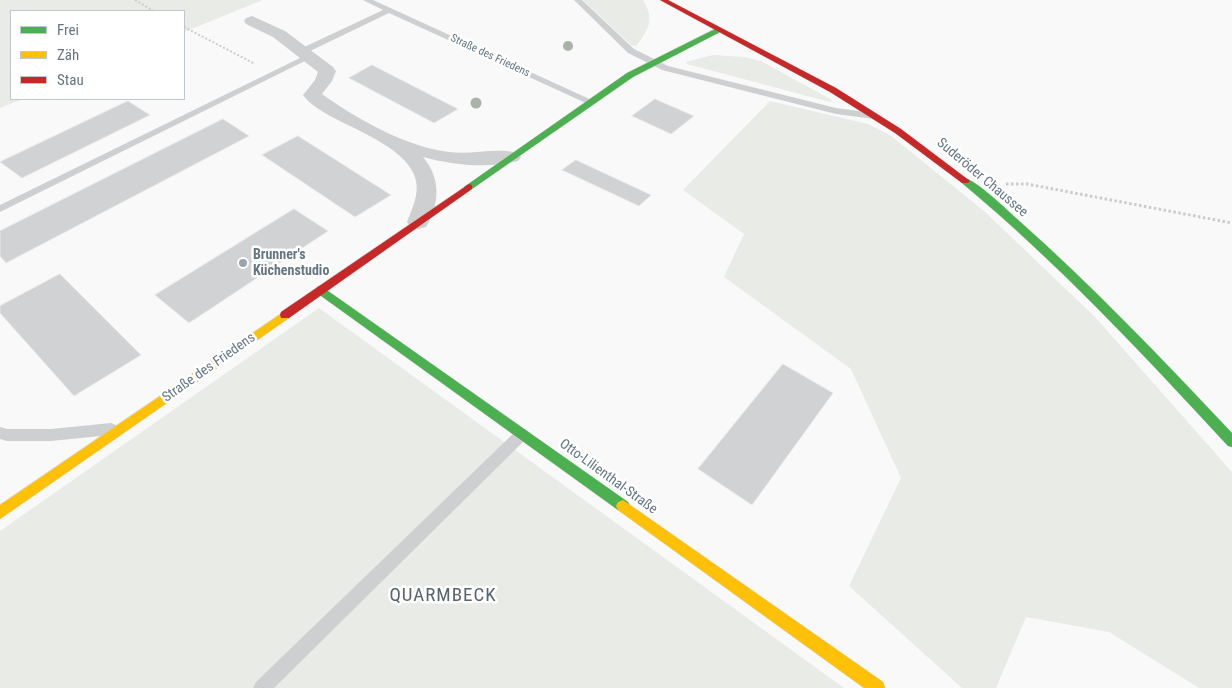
<!DOCTYPE html>
<meta charset="utf-8">
<style>
body{margin:0}
#map{position:relative;width:1232px;height:688px;overflow:hidden;background:#f9f9f9;font-family:"Roboto Condensed",sans-serif}
canvas{display:block}
.legend{position:absolute;left:10px;top:10px;width:175px;height:90px;box-sizing:border-box;background:#fff;border:1px solid #c1c8cd;margin:0;padding:6px 9px;list-style:none;font-size:15px;color:#657683}
.legend li{display:flex;align-items:center;gap:10px;height:25px}
.legend b{width:25px;border:1px solid #c1c8cd}
</style>
<div id="map">
<canvas width="1232" height="688"></canvas>
<ul class="legend">
<li><b style="height:6px;background:#4caf50"></b>Frei</li>
<li><b style="height:6px;background:#ffc107"></b>Zäh</li>
<li><b style="height:6px;background:#c62828"></b>Stau</li>
</ul>
</div>
<script>
const g = document.querySelector('canvas').getContext('2d');
g.lineJoin = 'round';
function fillPath(path, color) { g.fillStyle = color; g.fill(path, 'evenodd'); }
function strokePath(path, color, width, dash) { g.strokeStyle = color; g.lineWidth = width; g.lineCap = dash ? 'butt' : 'round'; g.setLineDash(dash || []); g.stroke(path); }
function label(font, color, halo, rows, align = 'center') {
  g.font = font + ' "Roboto Condensed",sans-serif'; g.lineWidth = 5; g.setLineDash([]); g.textBaseline = 'middle'; g.strokeStyle = halo; g.fillStyle = color; for (const [text, x, y, turn = 0] of rows) {
    g.save(); g.translate(x, y); g.rotate((+turn || 0) * Math.PI / 180); g.textAlign = isNaN(turn) ? turn : align; if (halo) g.strokeText(text, 0, 0); g.fillText(text, 0, 0); g.restore();
  }
}
fillPath(new Path2D(`
 M0,0h263l-79,32v-21h-173v88h12l-23,9z
 M583,0h60c12,20 6,29 -7,46l-5,-1z
 M713,55l32,2 16,4 71,39 -1,2 -20,-5 -124,-33 -1,-2z
 M770,101l98,23 22,11 94,76 111,106 137,155v216h-33l-90,-56 -83,-15 -30,71h-34l-113,-102 52,-108 -50,-109 -127,-92 20,-43 -61,-44z
 M319,308l525,380h-844v-157z`), '#e8ebe6');
const building = new Path2D(`
 M372,65l86,44 -24,14 -85,-45z
 M655,99l39,17 -23,18 -39,-18z
 M128,101l22,14 -128,63 -22,-16z
 M223,119l26,17 -243,127 -6,-7v-25z
 M298,136l93,59 -36,22 -93,-62z
 M576,160l75,35 -12,11 -77,-36z
 M294,209l34,22 -139,92 -34,-28z
 M60,274l81,81 -67,41 -74,-83v-7z
 M783,364l50,29 -81,112 -54,-36z`);
fillPath(building, '#d0d2d3');
strokePath(building, '#e8e8e8', 1);
const fast = new Path2D(`
 M717,28l7,2 -91,47 -161,112h-6l-2,-2 163,-114z
 M965,178c13,4 40,30 51,40 76,67 146,141 216,215v14l-4,-1c-85,-92 -170,-183 -266,-263l-2,-2z
 M321,286l307,216 2,4 -2,4 -5,2 -5,-2 -301,-217 -1,-3 1,-3z`);
const slow = new Path2D(`
 M285,311l4,1 1,3 -1,3 -289,201v-14z
 M623,500l260,182 2,6h-21l-246,-178 -2,-4 2,-4z`);
const jam = new Path2D(`
 M660,0h8l168,88 65,41 69,52 -2,2h-6l-67,-50 -65,-41z
 M469,184l3,1v4l-183,129h-8l-1,-3 1,-3z`);
strokePath(fast, '#d5d6d7', 1);
strokePath(slow, '#d5d6d7', 1);
strokePath(jam, '#d5d6d7', 1);
strokePath(new Path2D(`
 M135,0l19,11
 M184,27l71,37`), '#cbcccd', 2, [2, 2]);
strokePath(new Path2D(`
 M1006,184h21l205,39`), '#cbcccd', 3, [2.5, 2.5]);
fillPath(new Path2D(`
 M363,0h10l223,102 -2,2h-6l-199,-91 -85,41h-6v-4l85,-40z
 M574,0h8l52,49 34,17 168,42 38,5 5,3 -5,3 -38,-5 -174,-44 -34,-17z
 M304,56l7,2 -311,154v-7z
 M111,423l5,2 2,4 -2,4 -5,2 -60,6h-44l-7,-2v-12l7,2h44z
 M522,428l5,2 2,4 -2,4 -253,250h-21l3,-6 261,-252z`), '#cecfd0');
fillPath(new Path2D(`
 M252,16l33,15 48,36 3,4 -4,10 -10,13c35,25 84,53 127,58 23,3 48,-5 69,1l3,4 -3,4c-31,8 -65,4 -95,-4 18,21 17,47 3,70l-8,2 -8,-2 -3,-5c5,-13 12,-27 9,-41 -5,-30 -58,-50 -82,-63 -11,-6 -24,-13 -31,-23l12,-15 3,-8 -45,-35 -27,-13 -2,-3 2,-3z`), '#cecfd0');
fillPath(fast, '#4caf50');
fillPath(slow, '#ffc107');
fillPath(jam, '#c62828');
g.fillStyle = '#a9b3a7';
for (const [x, y, r] of [
 [568,46,5],
 [476,103,5.5]
]) { g.beginPath(); g.arc(x, y, r, 0, 2 * Math.PI); g.fill(); }
for (const [x, y, r, color] of [
 [243,263,5,"#99a4ac"]
]) { const dot = new Path2D(); dot.arc(x, y, r, 0, 2 * Math.PI); g.fillStyle = color; g.fill(dot); strokePath(dot, '#fff', 2); }
label('11px', '#657683', '#fff', [
 ["Straße des Friedens",490,56,25]
]);
label('14px', '#657683', '#fff', [
 ["Suderöder Chaussee",982,178,40],
 ["Straße des Friedens",209,368,-35],
 ["Otto-Lilienthal-Straße",608,477,36]
]);
label('bold 14px', '#657683', '#fff', [
 ["Brunner's",253,255],
 ["Küchenstudio",253,271]
], 'left');
g.letterSpacing = '1px';
label('19px', '#57646e', '#fff', [
 ["QUARMBECK",443,596]
]);
g.letterSpacing = '0px';
</script>
